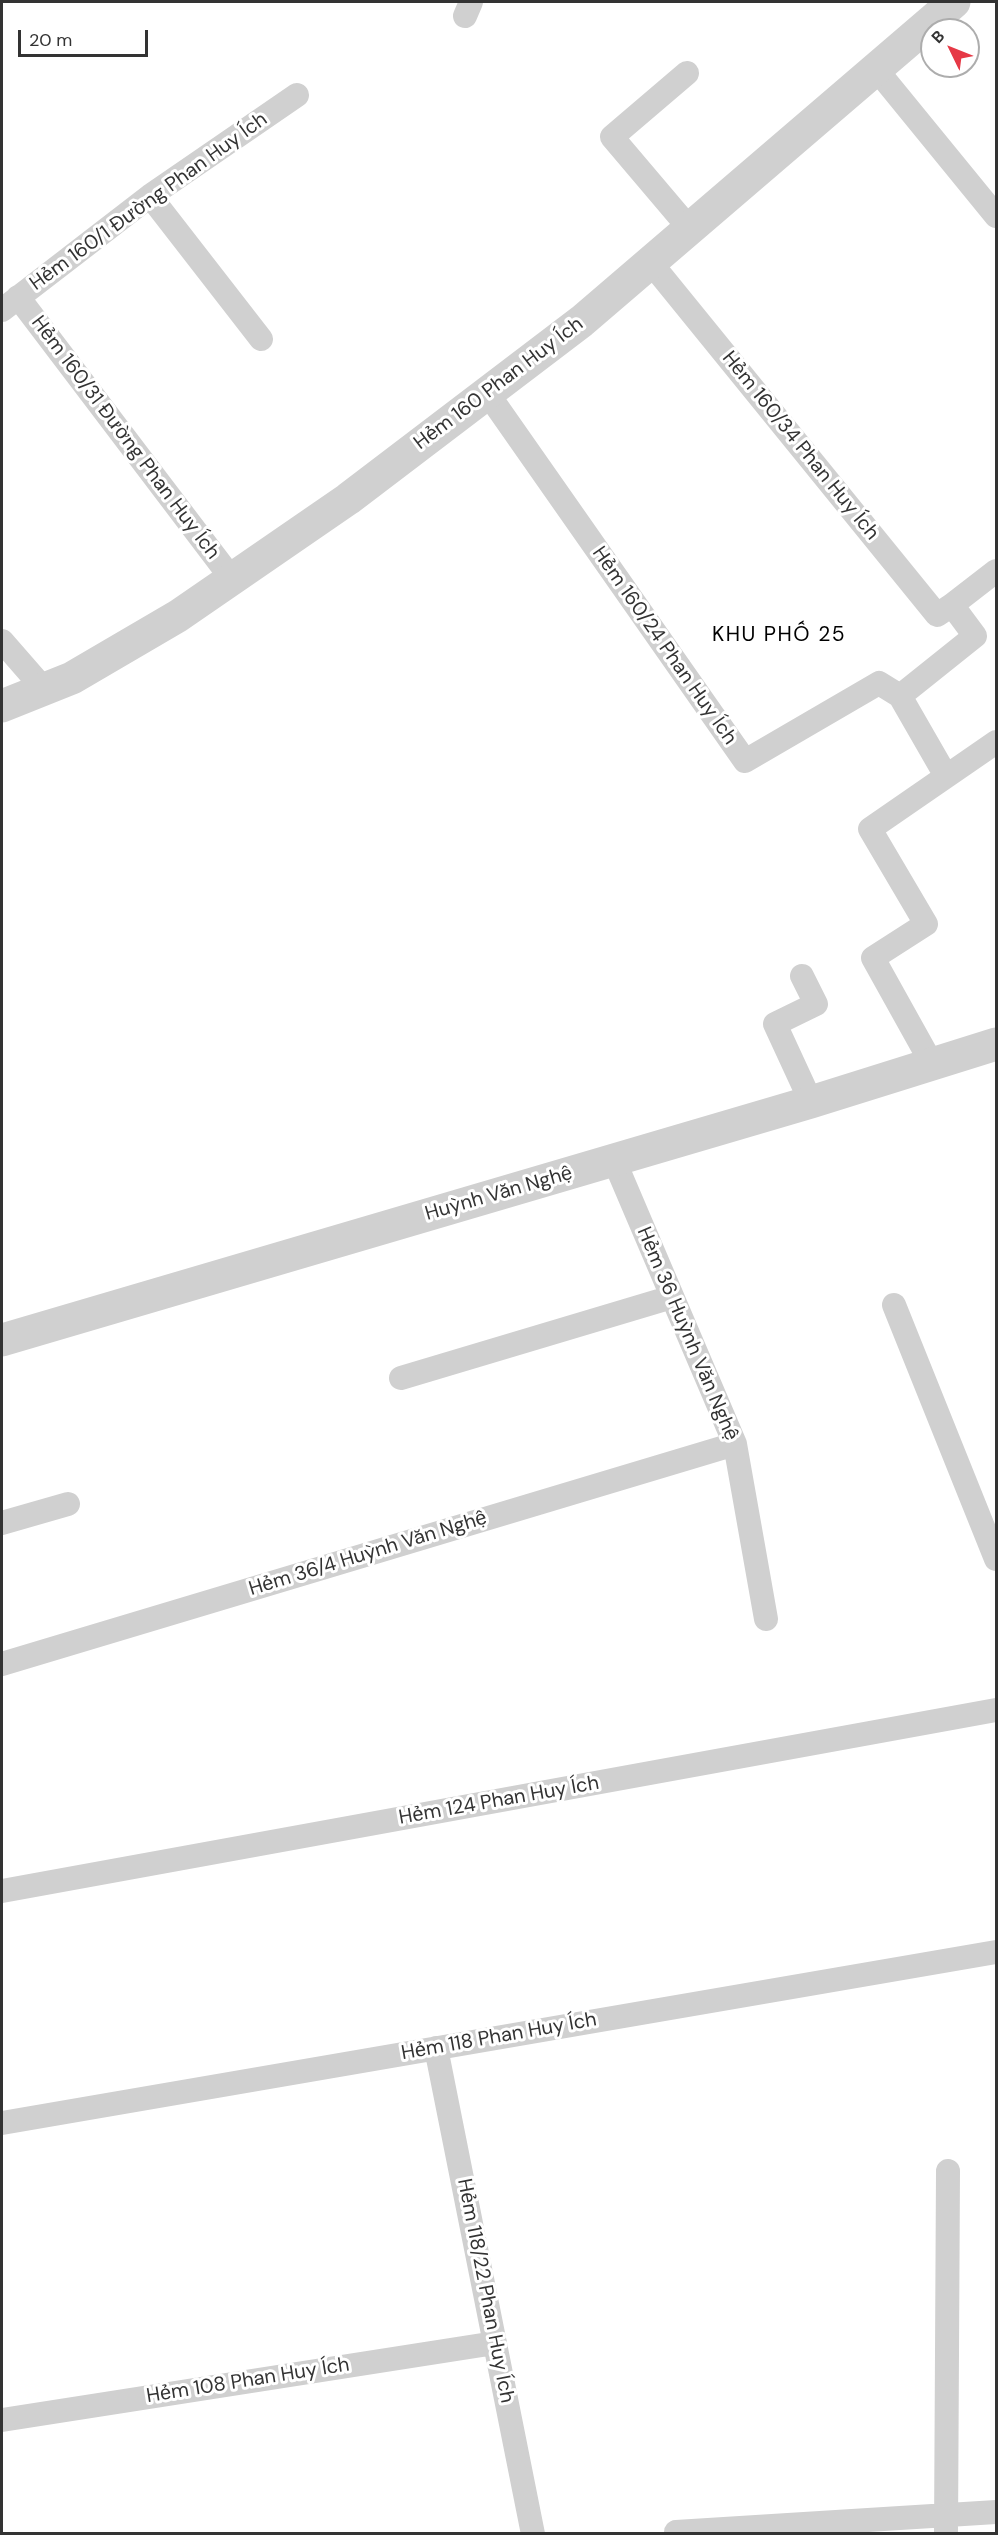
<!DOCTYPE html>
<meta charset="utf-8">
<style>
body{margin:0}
#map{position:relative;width:998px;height:2535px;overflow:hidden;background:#fff;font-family:"DM Sans",sans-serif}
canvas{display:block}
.frame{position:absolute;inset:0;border:3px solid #333;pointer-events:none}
.north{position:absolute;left:920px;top:18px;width:60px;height:60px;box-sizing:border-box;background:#fff;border:2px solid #adadad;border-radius:50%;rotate:313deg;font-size:16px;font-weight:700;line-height:24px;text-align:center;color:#333}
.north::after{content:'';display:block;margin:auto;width:21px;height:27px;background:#e63946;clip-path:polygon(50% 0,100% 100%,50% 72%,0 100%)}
.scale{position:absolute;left:18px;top:30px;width:130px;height:27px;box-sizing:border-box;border:3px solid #333;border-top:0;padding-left:8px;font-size:18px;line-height:21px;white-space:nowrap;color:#333;-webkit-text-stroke:4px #fff;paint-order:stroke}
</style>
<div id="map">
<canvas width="998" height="2535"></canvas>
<div class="frame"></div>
<div class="north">B</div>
<div class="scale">20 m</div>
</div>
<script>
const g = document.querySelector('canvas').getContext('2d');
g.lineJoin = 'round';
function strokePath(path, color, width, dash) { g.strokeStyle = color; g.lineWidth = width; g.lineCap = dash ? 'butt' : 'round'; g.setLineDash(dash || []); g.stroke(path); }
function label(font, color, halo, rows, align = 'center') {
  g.font = font + ' "DM Sans",sans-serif'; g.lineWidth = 6; g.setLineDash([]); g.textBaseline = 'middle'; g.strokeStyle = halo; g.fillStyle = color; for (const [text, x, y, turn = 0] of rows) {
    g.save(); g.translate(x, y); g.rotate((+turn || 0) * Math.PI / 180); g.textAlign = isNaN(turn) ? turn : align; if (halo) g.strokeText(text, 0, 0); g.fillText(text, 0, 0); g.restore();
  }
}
strokePath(new Path2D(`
 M465,16l6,-14
 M876,69l120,147
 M687,73l-75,64 78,92
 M150,196l111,143
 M651,263l286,352 15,-10
 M18,297l214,282
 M2,310l148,-114 147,-101
 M488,394l257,367 134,-78 21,13 75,-60 -23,-31 44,-34
 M2,641l41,47
 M900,696l46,80
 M802,976l14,28 -41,20 36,78
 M932,1064l-59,-106 53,-34 -56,-95 126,-87
 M614,1160l121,284 31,175
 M894,1305l102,254
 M401,1378l271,-81
 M2,1523l66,-19
 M2,1664l733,-220
 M2,1891l994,-181
 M436,2048l97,486
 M2,2123l994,-171
 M2,2420l493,-77
 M676,2532l320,-20
 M946,2534l2,-363`), '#d0d0d0', 24);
strokePath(new Path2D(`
 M2,706l70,-28 106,-62 170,-117 234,-178 372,-319
 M2,1340l809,-238 185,-58`), '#d0d0d0', 33);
label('20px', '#333', '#fff', [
 ["Hẻm 160/1 Đường Phan Huy Ích",149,202,-36],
 ["Hẻm 160 Phan Huy Ích",499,384,-37],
 ["Hẻm 160/31 Đường Phan Huy Ích",125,438,53],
 ["Hẻm 160/34 Phan Huy Ích",800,446,51],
 ["Hẻm 160/24 Phan Huy Ích",664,646,55],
 ["Huỳnh Văn Nghệ",499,1194,-16],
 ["Hẻm 36 Huỳnh Văn Nghệ",687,1334,67],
 ["Hẻm 36/4 Huỳnh Văn Nghệ",368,1554,-17],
 ["Hẻm 124 Phan Huy Ích",499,1801,-10],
 ["Hẻm 118 Phan Huy Ích",499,2037,-10],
 ["Hẻm 118/22 Phan Huy Ích",485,2291,79],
 ["Hẻm 108 Phan Huy Ích",248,2381,-9]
]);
g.letterSpacing = '1.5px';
label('21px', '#000', '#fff', [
 ["KHU PHỐ 25",779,635]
]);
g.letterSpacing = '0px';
</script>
